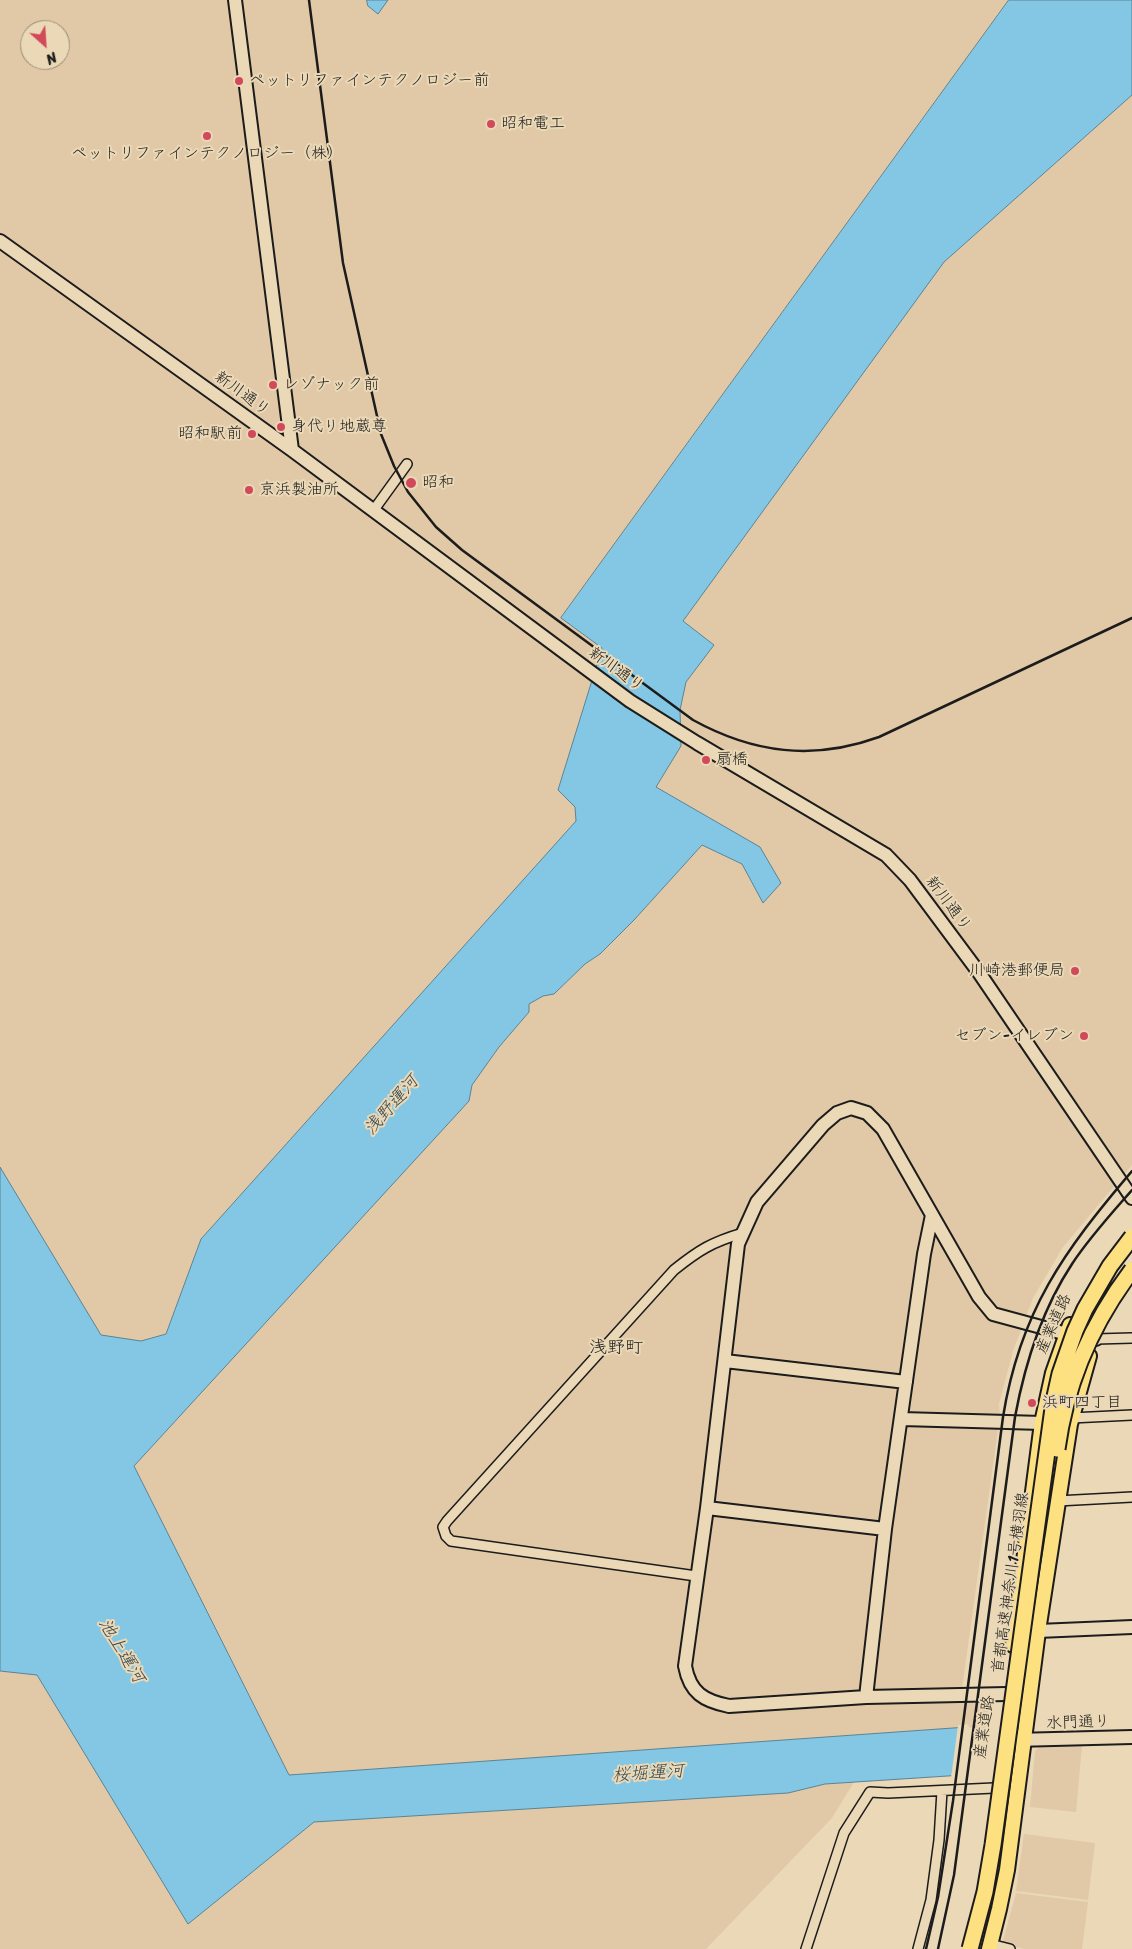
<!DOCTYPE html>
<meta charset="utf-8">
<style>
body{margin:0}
#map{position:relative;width:1132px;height:1949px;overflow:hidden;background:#ead8b6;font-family:Sriracha,sans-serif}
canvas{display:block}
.north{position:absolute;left:20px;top:20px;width:50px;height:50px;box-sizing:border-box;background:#ead8b6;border:1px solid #988d78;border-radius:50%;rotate:154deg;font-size:14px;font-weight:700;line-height:20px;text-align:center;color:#1c1c1c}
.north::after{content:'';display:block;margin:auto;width:18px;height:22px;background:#d1495b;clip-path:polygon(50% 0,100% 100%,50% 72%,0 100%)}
</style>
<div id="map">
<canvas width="1132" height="1949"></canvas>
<div class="north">N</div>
</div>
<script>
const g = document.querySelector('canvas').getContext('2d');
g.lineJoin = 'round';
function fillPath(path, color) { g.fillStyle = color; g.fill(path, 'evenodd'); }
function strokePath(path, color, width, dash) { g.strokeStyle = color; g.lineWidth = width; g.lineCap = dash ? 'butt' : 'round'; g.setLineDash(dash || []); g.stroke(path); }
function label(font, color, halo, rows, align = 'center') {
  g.font = font + ' Sriracha,"Klee One",sans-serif'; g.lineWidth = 4; g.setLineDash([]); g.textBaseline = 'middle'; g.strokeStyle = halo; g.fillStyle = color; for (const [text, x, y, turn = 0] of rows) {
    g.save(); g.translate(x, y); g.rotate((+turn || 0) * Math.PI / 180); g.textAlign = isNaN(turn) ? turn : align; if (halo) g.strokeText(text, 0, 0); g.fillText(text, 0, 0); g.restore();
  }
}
fillPath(new Path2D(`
 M0,0h1009l-448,618 41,30 -44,142 17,17 1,14 -375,418 -35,95 -25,7 -40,-5 -101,-169zM30,30h30v30h-30z
 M1132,95v1070l-69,82 -30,51 -20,53 -14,53 1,11 -39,281 21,3 6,10 -3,20 -18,-2 -678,48 -155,-309 269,-297 65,-68 4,-16 27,-38 30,-35v-8l14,-8 11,-2 31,-30 15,-10 34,-34 68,-75 40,19 21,39 -3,-56 -104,-60 25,-41 -1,-36 6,-28 28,-37 -31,-24 261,-359z
 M0,1671l37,3 151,249 126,-101 474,-29 37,-9 29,-2 -22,36 -126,131h-706z
 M1042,1745l40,1 -6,66 -46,-5 5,-56z
 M1024,1834l71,9 -7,57 -72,-9z
 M1016,1893l72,9 -6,47h-57l-23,-5z`), '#e1c9a7');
const water = new Path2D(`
 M367,0h21l-10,14 -10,-8z
 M1009,0h123v95l-188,167 -261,359 31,24 -28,37 -6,28 1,36 -25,41 104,60 21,36 -18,20 -21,-39 -40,-19 -68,75 -34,34 -15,10 -31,30 -11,2 -14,8v8l-30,35 -27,38 -3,16 -335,365 155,309 678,-48 -4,48 -138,9 -37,9 -474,29 -126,102 -151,-249 -37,-4v-504l101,168 40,6 25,-7 35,-95 375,-418 -1,-14 -17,-17 44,-142 -41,-30z`);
fillPath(water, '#83c7e4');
strokePath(water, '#5a8394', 1);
fillPath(new Path2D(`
 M967,1724l2,3 -4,49 -2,1 -12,1 7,-53z`), '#ead8b6');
const street = new Path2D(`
 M373,511l34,-47
 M1096,1339l36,-1
 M1071,1418l61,-3
 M1057,1501l75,-4
 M696,1576l-245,-35 -5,-5 -3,-9 4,-6 227,-251c25,-20 38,-28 69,-37
 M990,1944l20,5
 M806,1949l38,-116 26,-41 18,1 106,-5
 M918,1949l13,-49 8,-60 3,-49`);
const secondary = new Path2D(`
 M235,0l57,450
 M0,241l292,209 338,251 67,42 189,112 24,25 70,94 152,224
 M725,1361l181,21
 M902,1419l140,4 9,-2
 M707,1508l178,21
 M1038,1631l94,-4
 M1007,1694l-141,3 -137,9c-25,-5 -39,-13 -44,-40l22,-158 31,-264 19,-42 66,-77 14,-12 14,-5 16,5 16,16 96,168 14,17 74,20 29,5
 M866,1697l19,-168 39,-275 8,-39
 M1015,1740l117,-3`);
const primary = new Path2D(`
 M1013,1645l29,-222 11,-50 17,-48
 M989,1949l10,-40 8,-39 31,-239 32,-207 19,-68`);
strokePath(street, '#1c1c1c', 12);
strokePath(secondary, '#1c1c1c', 16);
strokePath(primary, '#1c1c1c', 18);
strokePath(street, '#ead8b6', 9);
strokePath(secondary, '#ead8b6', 12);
strokePath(primary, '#fde080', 14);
strokePath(new Path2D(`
 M309,0l34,263 38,171 13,32 14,26 28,35 26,23 231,170c60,33 120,41 186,17l253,-119
 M926,1949l12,-52 15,-96 50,-384c17,-106 61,-166 129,-246
 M938,1949l16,-74 61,-458c10,-54 26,-106 57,-153 17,-26 39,-50 60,-74`), '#1c1c1c', 2.5);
const highwayBridge = new Path2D(`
 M1057,1449c9,-66 35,-126 75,-179
 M970,1949l15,-57 8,-47 41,-299 20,-145 6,-27 15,-43 10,-22 25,-43 22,-29`);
strokePath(highwayBridge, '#1c1c1c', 19, []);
strokePath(highwayBridge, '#fde080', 15);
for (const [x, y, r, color] of [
 [239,81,5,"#d1495b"],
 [491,124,5,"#d1495b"],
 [207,136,5,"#d1495b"],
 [273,385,5,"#d1495b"],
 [281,427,5,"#d1495b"],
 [252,434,5,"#d1495b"],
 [411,483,6,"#d1495b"],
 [249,490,5,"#d1495b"],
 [706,760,5,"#d1495b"],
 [1075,971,5,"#d1495b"],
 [1084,1036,5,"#d1495b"],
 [1032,1403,5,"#d1495b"]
]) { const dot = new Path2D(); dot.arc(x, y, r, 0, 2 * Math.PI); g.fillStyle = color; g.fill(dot); strokePath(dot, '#ead8b6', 2); }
label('16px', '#1c1c1c', '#ead8b6', [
 ["ペットリファインテクノロジー前",249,81],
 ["昭和電工",501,124],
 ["ペットリファインテクノロジー（株）",207,154,"center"],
 ["レゾナック前",283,385],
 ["身代り地蔵尊",291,427],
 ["昭和駅前",242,434,"right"],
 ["昭和",422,483],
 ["京浜製油所",259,490],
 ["扇橋",716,760],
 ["川崎港郵便局",1065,971,"right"],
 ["セブン-イレブン",1074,1036,"right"],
 ["浜町四丁目",1042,1403]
], 'left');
label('16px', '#1c1c1c', '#ead8b6', [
 ["新川通り",242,394,36],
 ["新川通り",616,670,36],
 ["新川通り",948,904,53],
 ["産業道路",1054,1324,-66],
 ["首都高速神奈川1号横羽線",1011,1583,-82],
 ["水門通り",1078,1723,-2],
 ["産業道路",985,1727,-82]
]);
label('italic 18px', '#36474e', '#ead8b6', [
 ["浅野運河",392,1106,-49],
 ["池上運河",121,1651,59],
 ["桜堀運河",648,1774,-4]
]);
label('18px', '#1c1c1c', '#ead8b6', [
 ["浅野町",616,1348]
]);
</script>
